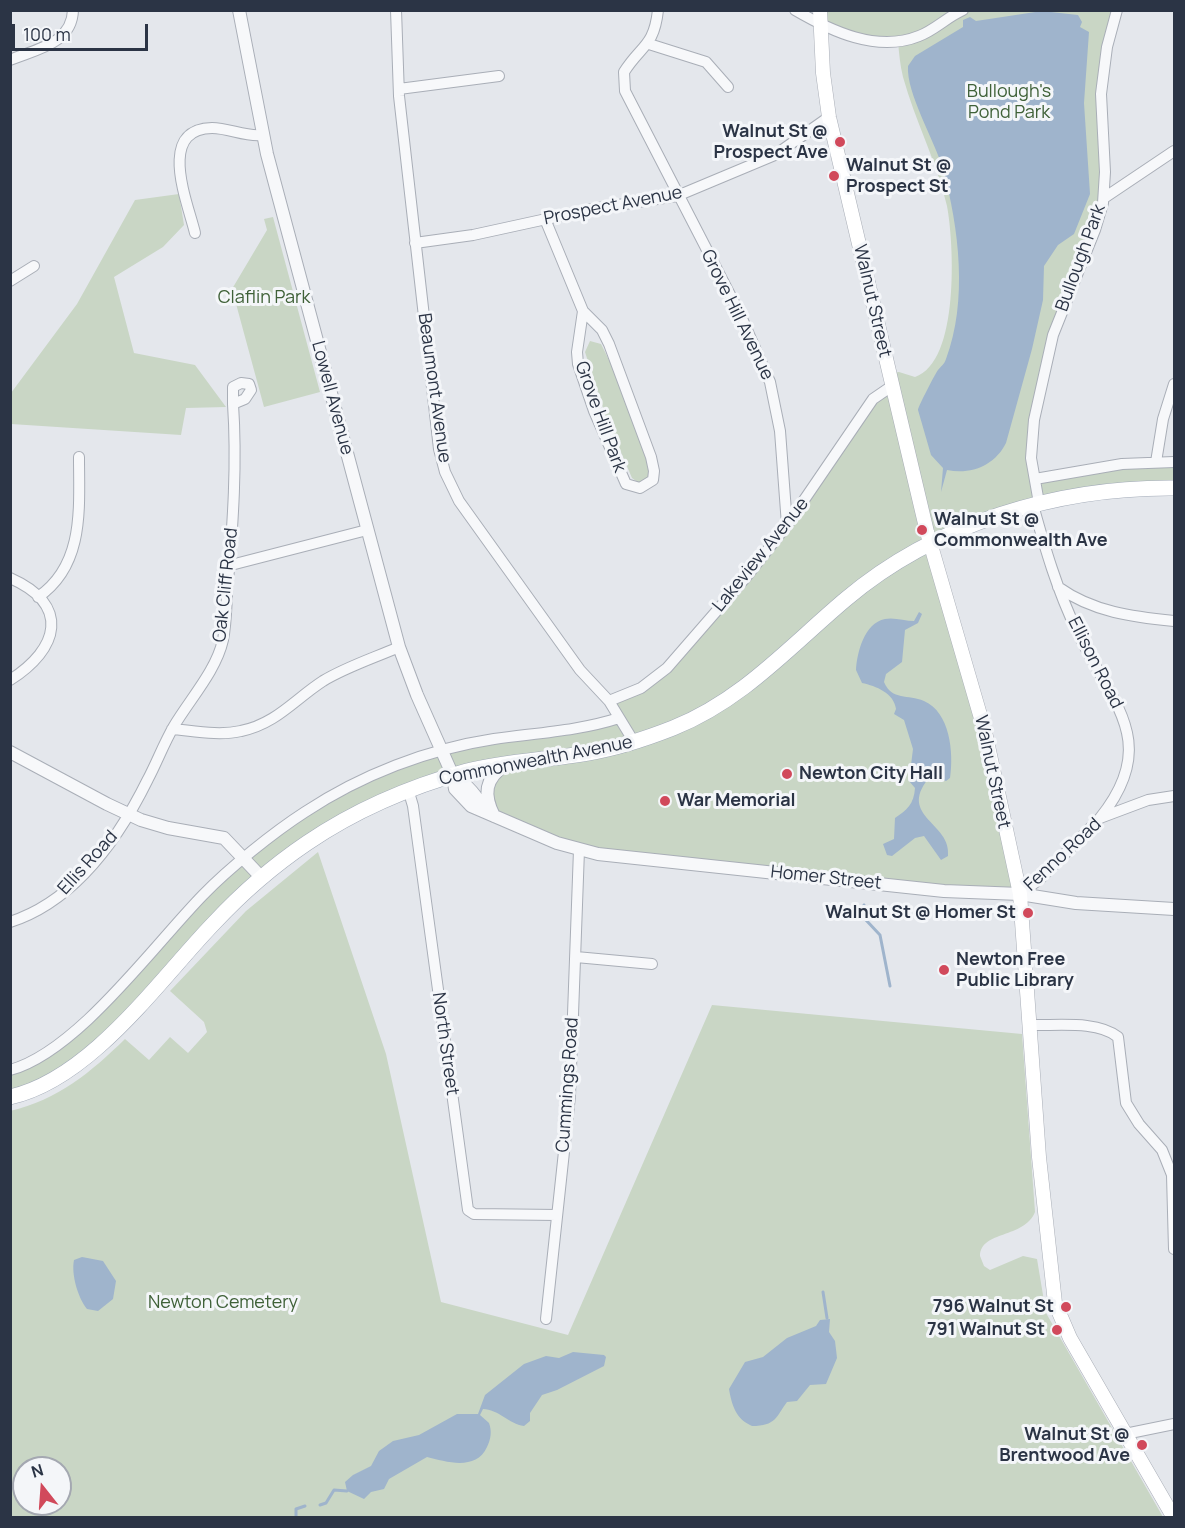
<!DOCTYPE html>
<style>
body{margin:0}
#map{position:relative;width:1185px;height:1528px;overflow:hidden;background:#e4e7ec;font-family:Manrope,sans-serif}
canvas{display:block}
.frame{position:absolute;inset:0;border:12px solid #2b3445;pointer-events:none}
.north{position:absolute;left:12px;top:1456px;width:60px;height:60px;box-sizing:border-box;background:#f4f6f9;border:2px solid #a4a8b1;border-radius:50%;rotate:343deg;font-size:16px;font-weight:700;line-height:24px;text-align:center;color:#2b3445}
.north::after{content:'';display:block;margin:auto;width:21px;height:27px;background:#d1495b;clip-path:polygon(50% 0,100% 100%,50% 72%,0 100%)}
.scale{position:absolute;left:12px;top:24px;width:136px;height:27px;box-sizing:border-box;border:3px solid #2b3445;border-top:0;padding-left:8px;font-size:18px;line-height:21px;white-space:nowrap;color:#2b3445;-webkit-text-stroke:4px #f4f6f9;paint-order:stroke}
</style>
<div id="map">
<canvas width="1185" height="1528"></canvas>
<div class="frame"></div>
<div class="north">N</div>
<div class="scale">100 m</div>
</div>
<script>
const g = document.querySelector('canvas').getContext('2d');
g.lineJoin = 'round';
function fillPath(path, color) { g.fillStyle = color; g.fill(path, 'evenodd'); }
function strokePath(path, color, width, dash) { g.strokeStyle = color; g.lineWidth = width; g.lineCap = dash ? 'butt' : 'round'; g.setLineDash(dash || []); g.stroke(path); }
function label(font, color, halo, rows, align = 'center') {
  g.font = font + ' Manrope,sans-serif'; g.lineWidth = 6; g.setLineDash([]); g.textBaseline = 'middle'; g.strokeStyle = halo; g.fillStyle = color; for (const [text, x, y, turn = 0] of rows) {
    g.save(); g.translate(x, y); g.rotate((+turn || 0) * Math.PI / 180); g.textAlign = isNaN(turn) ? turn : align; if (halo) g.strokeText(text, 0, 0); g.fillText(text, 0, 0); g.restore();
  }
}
fillPath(new Path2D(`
 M820,11h297l-14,59 2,117 -64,194 -6,97 139,-16v26l-81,6 -163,49 90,351 -402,-37 -90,-25 -40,-27 6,-33 -51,6 -147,73 -199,196 -86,50v-27l51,-29 143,-149 100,-80 103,-51 211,-43 -10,-17 32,-13 106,-112 126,-177 19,-13 -3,-13 10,-1 16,5c45,-15 39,-134 32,-171 -10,-44 -32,-85 -44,-129 -3,-12 -4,-24 -5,-36l-67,-12z
 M179,194l5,31 -21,22 -49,30 20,76 61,12 31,42 -40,1 -5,27 -170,-11v-31l66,-89 58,-104z
 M273,217l47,175 -56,15 -32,-118 35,-59 -3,-11z
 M590,341l11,3c17,33 45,96 48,133l-9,7 -8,-6 -26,-61 -21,-65z
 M318,852l68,202 55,248 127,33 144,-330 310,29 13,178c-11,27 -54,18 -55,44l4,10 6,4 33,-14 14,3 9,54 117,204h-1152l-1,-406c48,-11 81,-39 115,-72l24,21 21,-23 18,16 19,-21 -3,-10 -34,-31 76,-80zM24,1468h36v36h-36z`), '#c9d6c5');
fillPath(new Path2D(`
 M1042,11l36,4 4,7 -2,5 9,5 -5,71 6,91 -16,40 -16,11 -14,21 -1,34 -11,49 -26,94c-11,22 -34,32 -59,27l-6,22 2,-24 -12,-13 -13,-45c0,-3 18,-38 20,-40 3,-4 6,-5 8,-11 22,-58 13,-131 -3,-190 -8,-28 -37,-76 -35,-103l7,-10 48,-29v-7l7,-3 6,4z
 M919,612l3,2 -4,9 -13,7 -3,32 -16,12 -2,8c8,19 24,12 40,19 26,11 30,52 26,77l-4,3 -12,-4 -6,2c-30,38 24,44 20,77l-7,4 -17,-24 -9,2 -23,18 -5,-1 -4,-11 11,-5 1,-21c12,-8 19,-14 20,-30l-6,-7 4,-32 -9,-29 -10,-6 2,-5c-2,-16 -20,-23 -34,-26l-6,-13c1,-17 8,-47 29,-51 9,-2 20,2 29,2z
 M82,1257l21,4 13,20 -3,18 -15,12 -11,-2c-9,-11 -16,-35 -13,-49z
 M830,1319l-1,13 6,9 2,17 -11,26 -16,1 -13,16 -10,1c-11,15 -11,24 -35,24 -16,-7 -20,-20 -23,-37l16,-27 18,-5 24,-19 29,-12 4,-6z
 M573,1352l31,3 2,2 -2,9 -47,24 -15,5 -12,18v8l-6,5c-15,-2 -26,-17 -41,-17l-3,6 9,8c3,8 2,16 -2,24 -11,24 -40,15 -60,10l-38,22 -5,10 -13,3 -7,7 -17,-8 -2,-9 8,-7 18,-9 8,-15 14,-10 26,-6 38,-21h21l7,-19 39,-31 22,-8 13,2z`), '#9fb4cc');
strokePath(new Path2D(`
 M864,905l-2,5 3,9 15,16 10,51
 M823,1292l4,26
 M320,1505l6,-2 8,-13 13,1
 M296,1518v-9l9,-3`), '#9fb4cc', 3);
const minor = new Path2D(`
 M396,10l3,86 40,353 6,23 14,29 121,169 29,31 25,41
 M658,10c-4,37 -17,35 -34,62l1,19 115,223 30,68 10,49 7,94
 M795,10c36,21 82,43 124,26 16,-6 28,-19 44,-26
 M649,44l57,18 22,25
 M10,60c26,-11 62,-16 63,-50
 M399,89l100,-13
 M1104,198l70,-47
 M545,219l38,92 -6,41 1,12 16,47 32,73 14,4 13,-8 1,-9 -3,-14 -42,-113 -7,-14 -19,-19
 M195,233c-7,-30 -39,-104 17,-105 17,0 33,9 50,7
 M415,243l58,-8 119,-26 85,-13 98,-41 54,-38
 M10,281l24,-15
 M1156,462l7,-43 11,-35
 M1035,479l87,-15 52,-2
 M1039,503l-8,-45 3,-38 19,-85 42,-105 8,-27 2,-31 -4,-78 6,-47 10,-37
 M1033,505c12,43 24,85 44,126 33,71 85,110 23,187
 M231,565l136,-35
 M10,578c61,27 49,71 0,102
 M1058,587c35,25 75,30 116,34
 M38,597c47,-32 41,-90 41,-140
 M609,701l32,-13 26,-20 80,-92 40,-51 86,-126 19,-13
 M172,729c22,2 47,7 69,2 35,-7 54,-32 82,-50 23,-14 51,-23 76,-34
 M408,789l5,17 55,404 6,4 83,1
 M1020,894l20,-15 60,-61 48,-18 26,-4
 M10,922c65,-21 109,-84 138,-143 9,-17 16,-36 26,-53 16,-27 42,-55 49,-86 4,-20 3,-39 5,-59 5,-59 9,-118 5,-177l12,-5 6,-9 -2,-6 -8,-1 -8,4v17
 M576,957l76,7
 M1029,1025c27,1 68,-5 89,12l8,66 13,21 23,26 10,25 2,74
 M10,1070c67,-18 144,-125 193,-175 26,-27 71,-63 102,-83 56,-37 123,-63 189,-73 42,-6 85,-8 125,-21
 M546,1319l24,-223 9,-246
 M1125,1434l49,-10`);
const tertiary = new Path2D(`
 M239,10l28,144 132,493 18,48 36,81 2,13 16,17 86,37 41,11 346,37 76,3 56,9 98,6
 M10,752l97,52 34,16 27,8 56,10 38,40
 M453,776c15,9 24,19 31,35
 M494,816c-11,-22 -9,-37 11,-51`);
const secondary = new Path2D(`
 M820,10l3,63 6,44 98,415 58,200 35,162 19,263 16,146 15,35 104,180`);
const primary = new Path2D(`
 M10,1097c81,-18 149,-117 204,-174 28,-30 59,-57 93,-80 50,-34 102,-56 160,-72 40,-10 81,-11 121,-18 30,-5 57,-14 85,-25 70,-28 117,-82 173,-129 90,-76 212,-112 328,-111`);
strokePath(minor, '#a9aeb7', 12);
strokePath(tertiary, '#a9aeb7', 14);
strokePath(secondary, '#a9aeb7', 15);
strokePath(primary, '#a3abb8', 16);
strokePath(minor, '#f7f8fa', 10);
strokePath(tertiary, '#f7f8fa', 12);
strokePath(secondary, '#fff', 14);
strokePath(primary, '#fff', 15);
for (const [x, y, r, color] of [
 [840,142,6,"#d1495b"],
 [834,176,6,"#d1495b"],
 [922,530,6,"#d1495b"],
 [787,774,6,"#d1495b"],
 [665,801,6,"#d1495b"],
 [1028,913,6,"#d1495b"],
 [944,970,6,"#d1495b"],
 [1066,1307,6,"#d1495b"],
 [1057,1330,6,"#d1495b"],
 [1142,1445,6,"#d1495b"]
]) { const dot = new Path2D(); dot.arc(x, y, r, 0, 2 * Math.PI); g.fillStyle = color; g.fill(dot); strokePath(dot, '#f4f6f9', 2); }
label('18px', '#3f6138', '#f4f6f9', [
 ["Bullough's",1009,92],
 ["Pond Park",1009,113],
 ["Claflin Park",264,298],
 ["Newton Cemetery",223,1303]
]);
label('bold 18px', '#2b3445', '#f4f6f9', [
 ["Walnut St @",828,132],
 ["Prospect Ave",828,153],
 ["Walnut St @",846,166,"left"],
 ["Prospect St",846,187,"left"],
 ["Walnut St @",934,520,"left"],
 ["Commonwealth Ave",934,541,"left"],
 ["Newton City Hall",799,774,"left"],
 ["War Memorial",677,801,"left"],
 ["Walnut St @ Homer St",1016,913],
 ["Newton Free",956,960,"left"],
 ["Public Library",956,981,"left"],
 ["796 Walnut St",1054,1307],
 ["791 Walnut St",1045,1330],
 ["Walnut St @",1130,1435],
 ["Brentwood Ave",1130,1456]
], 'right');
label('18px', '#2b3445', '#f4f6f9', [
 ["Prospect Avenue",613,206,-11],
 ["Bullough Park",1081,258,-70],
 ["Walnut Street",872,301,77],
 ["Grove Hill Avenue",737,315,64],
 ["Beaumont Avenue",434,388,82],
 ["Lowell Avenue",332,398,75],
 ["Grove Hill Park",600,417,70],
 ["Lakeview Avenue",761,555,-51],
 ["Oak Cliff Road",226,585,-84],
 ["Ellison Road",1095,663,63],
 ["Commonwealth Avenue",536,761,-11],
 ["Walnut Street",992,772,78],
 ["Fenno Road",1063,855,-43],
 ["Ellis Road",88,863,-48],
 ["Homer Street",826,878,6],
 ["North Street",445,1044,82],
 ["Cummings Road",568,1085,-86]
]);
</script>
